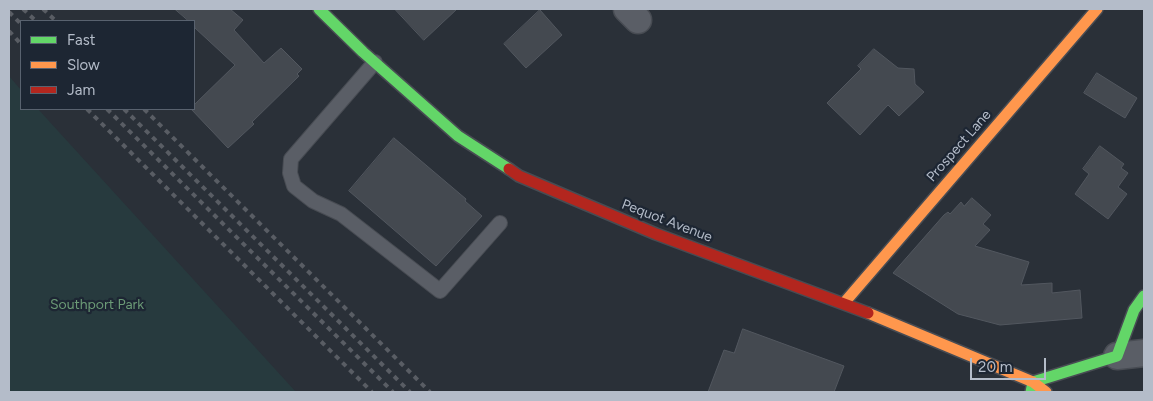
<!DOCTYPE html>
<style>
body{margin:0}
#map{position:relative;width:1153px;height:401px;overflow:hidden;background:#2a3038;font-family:Figtree,sans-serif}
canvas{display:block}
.frame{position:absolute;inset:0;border:10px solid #b4bcc9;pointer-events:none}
.legend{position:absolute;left:20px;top:20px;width:175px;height:90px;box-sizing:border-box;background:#1d2633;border:1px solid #59626f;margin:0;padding:6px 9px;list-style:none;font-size:15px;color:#b4bcc9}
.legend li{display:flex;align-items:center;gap:10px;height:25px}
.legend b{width:25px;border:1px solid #59626f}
.scale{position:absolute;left:970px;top:358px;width:76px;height:22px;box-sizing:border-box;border:2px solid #b4bcc9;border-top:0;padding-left:6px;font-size:15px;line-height:18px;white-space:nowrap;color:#b4bcc9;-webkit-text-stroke:4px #1d2633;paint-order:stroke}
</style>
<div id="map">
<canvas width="1153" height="401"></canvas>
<div class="frame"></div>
<ul class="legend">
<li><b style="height:6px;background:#63d668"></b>Fast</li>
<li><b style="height:6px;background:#ff974d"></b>Slow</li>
<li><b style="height:6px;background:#b3261e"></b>Jam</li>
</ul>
<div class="scale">20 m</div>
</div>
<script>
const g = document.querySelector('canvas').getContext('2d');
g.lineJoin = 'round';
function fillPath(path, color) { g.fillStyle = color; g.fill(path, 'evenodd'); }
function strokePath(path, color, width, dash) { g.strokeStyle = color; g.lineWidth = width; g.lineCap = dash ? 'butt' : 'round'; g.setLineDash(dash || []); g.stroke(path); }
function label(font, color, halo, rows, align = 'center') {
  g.font = font + ' Figtree,sans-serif'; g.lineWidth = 4.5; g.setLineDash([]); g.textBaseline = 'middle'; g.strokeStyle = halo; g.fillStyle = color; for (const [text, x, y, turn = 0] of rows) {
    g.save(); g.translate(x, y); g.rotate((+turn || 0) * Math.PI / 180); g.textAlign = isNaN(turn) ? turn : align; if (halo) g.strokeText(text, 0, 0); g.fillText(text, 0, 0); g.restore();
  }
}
fillPath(new Path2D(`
 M9,76l12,14v19h17l258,283h-287z`), '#273a3e');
const building = new Path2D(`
 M175,9h55l13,11 -9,10 30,33 17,-15 21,21 -5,5 2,2 -47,46 2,2 -26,24 -37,-39h3v-4l41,-40 -40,-37 -1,-7h-5z
 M395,9h62l-33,31z
 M540,10l22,25 -36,33 -22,-24z
 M874,49l24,19 16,1 1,15 9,8 -25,24 -11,-11 -28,30 -33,-32 34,-34 -3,-3z
 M1097,73l40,25 -12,20 -41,-25z
 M394,138l72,61 -1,2 17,15 -46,50 -87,-75z
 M1100,146l24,18 -3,4 7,5 -10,14 9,7 -19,25 -33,-25 14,-20 -6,-5z
 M972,198l19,17 -8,9 7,6 -15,16 54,16 -8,23 31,-2v10l28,-3 2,28 -82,7 -42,-11 -65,-41 51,-58 4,-3 2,2 11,-12 3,4z
 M743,329l101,37 -10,26h-126l16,-42 10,3z`);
fillPath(building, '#444950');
strokePath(building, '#52575f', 1);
const lane = new Path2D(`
 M375,62l-84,97 -1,14 4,13 19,15 28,13 99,77 60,-68`);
const street = new Path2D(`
 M627,9l11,11
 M1117,356l27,-3`);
const fast = new Path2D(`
 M319,9l44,43 95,84 51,33
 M1031,392l2,-10 84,-26 17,-46 10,-14`);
const slow = new Path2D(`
 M844,303l253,-294
 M868,313l165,69 13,10`);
const jam = new Path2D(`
 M509,169l10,7 137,58 212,79`);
strokePath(lane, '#484c53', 16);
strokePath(street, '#484c53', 29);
strokePath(fast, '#484c53', 14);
strokePath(slow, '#484c53', 14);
strokePath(jam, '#484c53', 14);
strokePath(lane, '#5a5e66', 14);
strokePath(street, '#5a5e66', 26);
strokePath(fast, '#63d668', 11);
strokePath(slow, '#ff974d', 11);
strokePath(jam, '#b3261e', 11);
strokePath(new Path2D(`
 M23,9l13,12
 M43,9l13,12
 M9,12l12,12
 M9,31l12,13
 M87,109l285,283
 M107,109l286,283
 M124,109l286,283
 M144,109l286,283`), '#595d64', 4, [5, 5]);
label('14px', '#b4bcc9', '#1d2633', [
 ["Prospect Lane",959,146,-49],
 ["Pequot Avenue",667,221,21]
]);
label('14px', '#6b9a76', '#1d2633', [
 ["Southport Park",97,305]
]);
</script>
